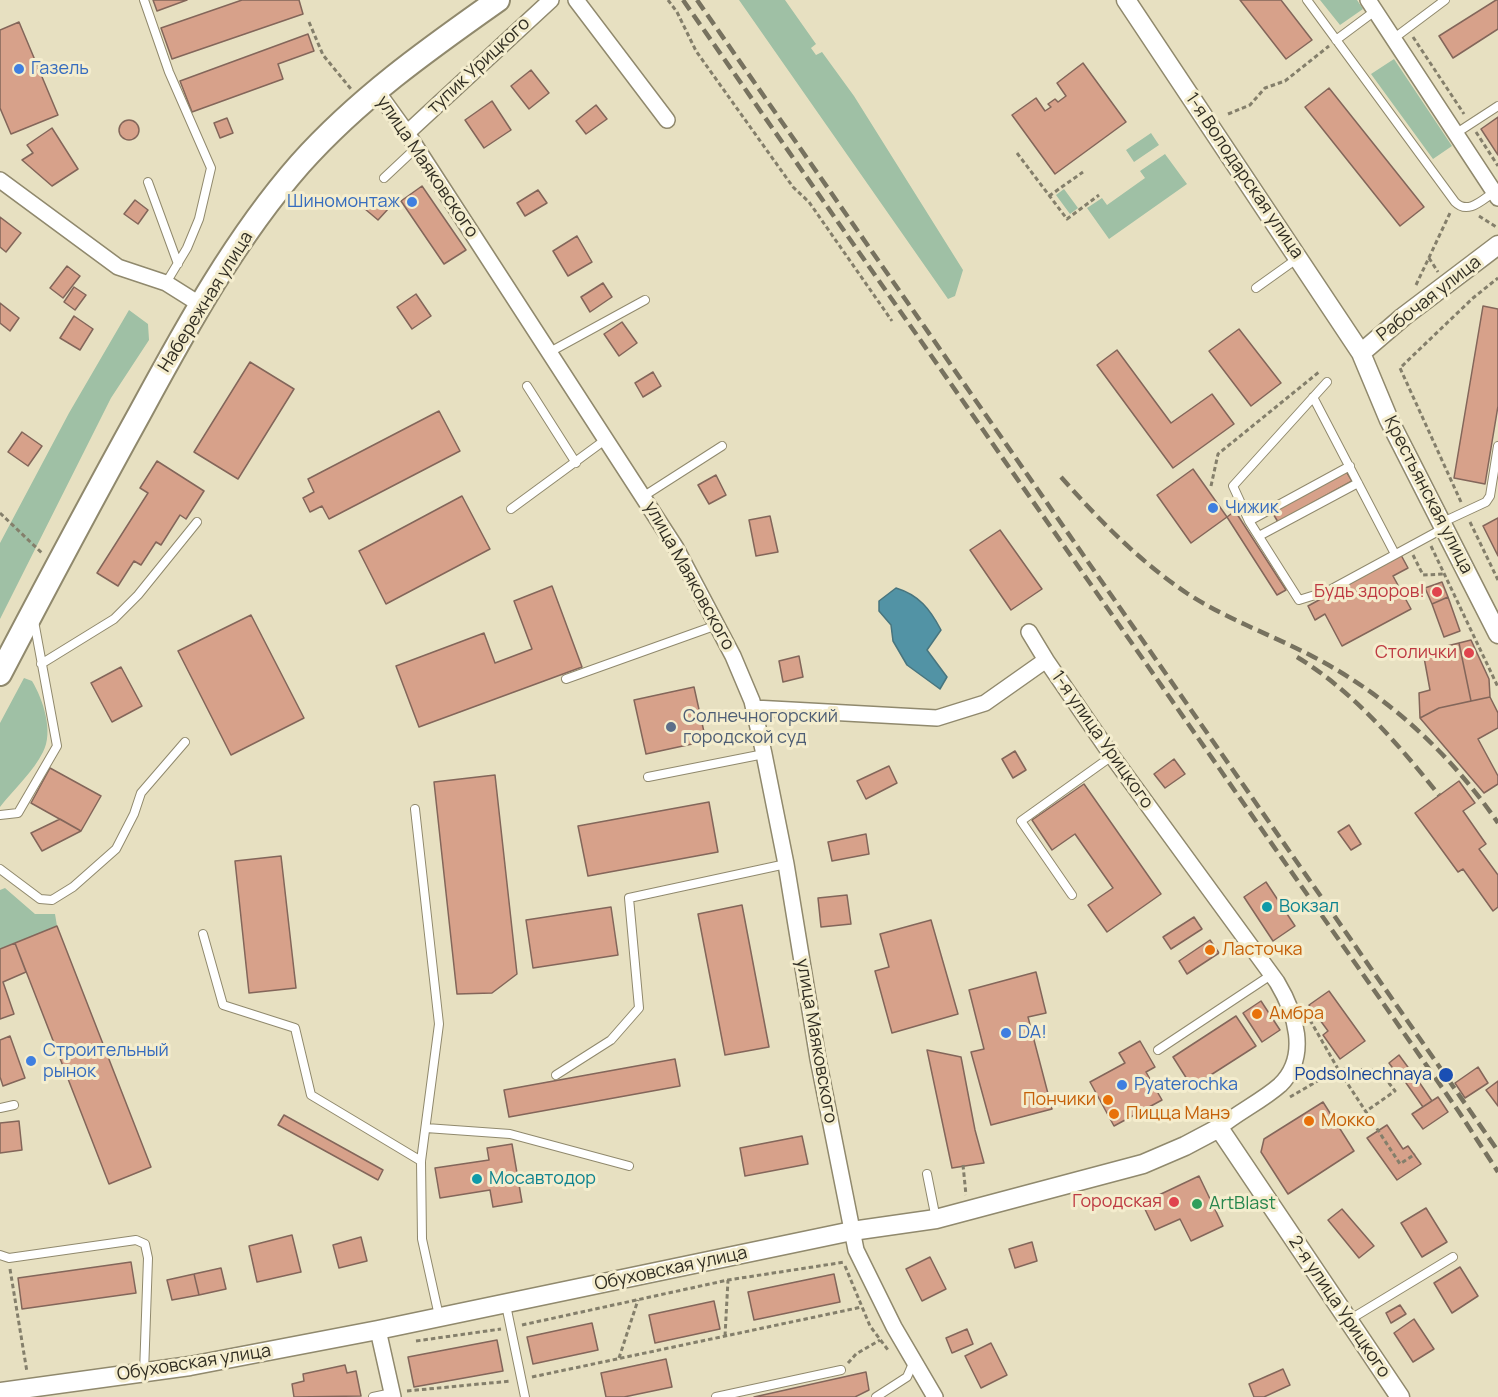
<!DOCTYPE html>
<meta charset="utf-8">
<style>
body{margin:0}
canvas{display:block;background:#e7e0c1}
</style>
<canvas width="1498" height="1397"></canvas>
<script>
const g = document.querySelector('canvas').getContext('2d');
g.lineJoin = 'round';
function fillPath(path, color) { g.fillStyle = color; g.fill(path, 'evenodd'); }
function strokePath(path, color, width, dash) { g.strokeStyle = color; g.lineWidth = width; g.lineCap = dash ? 'butt' : 'round'; g.setLineDash(dash || []); g.stroke(path); }
function label(font, color, halo, rows, align = 'center') {
  g.font = font + ' Manrope,sans-serif'; g.lineWidth = 6; g.setLineDash([]); g.textBaseline = 'middle'; g.strokeStyle = halo; g.fillStyle = color; for (const [text, x, y, turn = 0] of rows) {
    g.save(); g.translate(x, y); g.rotate((+turn || 0) * Math.PI / 180); g.textAlign = isNaN(turn) ? turn : align; if (halo) g.strokeText(text, 0, 0); g.fillText(text, 0, 0); g.restore();
  }
}
fillPath(new Path2D(`
 M739,0h46l31,44 -5,4 5,7 6,-3 32,44 109,174 -8,26 -7,3z
 M1320,0h37l6,9 -23,16z
 M1394,59l58,87 -19,13 -62,-85z
 M1151,133l8,12 -25,17 -8,-12z
 M1165,154l22,30 -78,55 -22,-31 15,-10 5,7 38,-27 -5,-7z
 M1064,189l14,19 -8,6 -14,-19z
 M129,310l19,14 1,16 -38,58 -111,221v-76l69,-130z
 M24,678l8,3c11,18 22,51 11,71 -9,19 -30,38 -43,55v-84z
 M5,888l30,26h20l2,12 -57,23v-59z`), '#9fc0a5');
const water = new Path2D(`
 M896,588c23,7 34,21 45,42l-14,20 20,27 -7,12 -33,-24 -14,-24 -2,-16 -12,-14v-10z`);
fillPath(water, '#5293a5');
strokePath(water, '#48757e', 1.5);
const building = new Path2D(`
 M153,0h34l-30,11z
 M242,0h57l4,14 -131,45 -11,-31z
 M1240,0h41l31,40 -26,19z
 M1496,0h2v29l-45,29 -14,-22z
 M19,22l39,93 -47,19 -11,-26v-78z
 M308,34l6,17 -36,13 5,15 -91,33 -12,-31z
 M1083,63l43,59 -71,52 -43,-59 24,-17 9,13 6,-4 -3,-3 7,-5 3,3 8,-6 -9,-13z
 M531,70l18,23 -20,16 -18,-23z
 M1329,88l95,119 -24,19 -95,-119z
 M492,101l19,29 -27,18 -19,-28z
 M596,105l11,14 -21,15 -10,-13z
 M1498,117v38l-17,-26z
 M227,118l6,15 -13,5 -6,-15z
 M119 130a10 10 0 1 1 20 0a10 10 0 1 1-20 0Z
 M52,128l26,41 -26,17 -30,-26 11,-7 -6,-8z
 M422,186l44,64 -22,14 -43,-63z
 M538,190l9,13 -22,13 -8,-13z
 M377,197l12,11 -11,12 -13,-11z
 M135,200l13,10 -10,14 -14,-10z
 M0,217l21,16 -15,19 -6,-5z
 M577,236l15,26 -24,14 -15,-25z
 M67,266l13,10 -17,22 -13,-10z
 M603,283l9,14 -22,15 -9,-15z
 M74,287l12,8 -11,15 -11,-8z
 M416,294l15,22 -19,13 -15,-22z
 M0,303l19,15 -9,13 -10,-8z
 M1483,306l15,3v97l-13,78 -31,-6z
 M74,316l19,13 -13,21 -20,-12z
 M622,322l15,21 -18,13 -15,-22z
 M1239,329l42,54 -30,23 -42,-55z
 M1117,350l54,73 41,-29 22,30 -61,44 -76,-103z
 M250,362l44,27 -56,90 -44,-27z
 M653,372l8,14 -18,11 -8,-14z
 M439,411l21,40 -131,68 -7,-13 -12,6 -7,-14 11,-6 -6,-13z
 M22,432l20,14 -14,20 -20,-14z
 M157,461l47,30 -18,28 -6,-4 -19,30 -5,-3 -15,23 -7,-4 -16,25 -21,-13 51,-80 -8,-5z
 M1193,469l34,48 -36,26 -34,-48z
 M1346,471l6,10 -74,41 -6,-10z
 M716,475l10,20 -17,9 -11,-19z
 M462,496l28,53 -104,55 -27,-53z
 M1235,511l51,79 -9,5 -50,-78z
 M770,516l8,36 -22,4 -7,-36z
 M1498,518v38l-15,-30z
 M1000,530l42,59 -31,21 -41,-60z
 M1401,555l7,13 -15,8 18,33 -69,37 -17,-32 -10,6 -7,-14z
 M1442,582l6,15 -16,7 -7,-16z
 M552,586l30,81 -163,60 -23,-61 88,-33 11,30 37,-14 -18,-48z
 M1448,597l12,34 -16,6 -12,-33z
 M251,615l53,103 -73,37 -53,-104z
 M1471,640l18,39 1,18 -19,4 -12,-58z
 M1459,643l12,58 -32,7 -19,10 -1,-25 11,-3 -7,-38z
 M799,656l4,21 -20,5 -4,-21z
 M121,667l21,39 -30,16 -21,-39z
 M694,687l12,54 -60,13 -12,-54z
 M1490,697l8,16v15l-20,11 20,37v8l-14,9 -64,-75 19,-10z
 M1015,751l11,19 -13,8 -11,-19z
 M1174,759l11,15 -20,14 -11,-14z
 M889,766l8,17 -31,16 -9,-18z
 M50,768l51,28 -20,35 -50,-28z
 M495,775l22,199 -25,19 -35,1 -23,-212z
 M1459,781l16,22 -12,8 23,33 -7,5 19,26v32l-5,4 -30,-42 -5,3 -43,-59z
 M1084,784l77,110 -54,38 -19,-27 25,-17 -38,-54 -23,16 -20,-30z
 M709,802l9,50 -130,24 -10,-50z
 M60,819l21,12 -39,20 -11,-18z
 M1349,825l12,19 -10,6 -13,-18z
 M866,834l3,20 -37,7 -4,-19z
 M281,856l15,132 -47,5 -14,-132z
 M1266,882l29,44 -22,15 -29,-44z
 M847,895l4,29 -30,3 -3,-29z
 M742,905l27,142 -44,8 -27,-141z
 M611,907l7,48 -85,13 -7,-48z
 M1194,917l8,12 -31,20 -8,-12z
 M931,920l27,94 -66,19 -17,-62 14,-4 -9,-33z
 M57,926l94,241 -42,17 -94,-241z
 M1210,940l9,13 -32,21 -8,-13z
 M15,943l11,29 -23,10 11,32 -14,5v-70z
 M1036,972l10,41 -18,4 24,92 -61,16 -20,-73 13,-3 -15,-59z
 M1329,991l36,50 -25,18 -17,-24 5,-4 -19,-26z
 M1261,1001l19,29 -18,12 -19,-29z
 M1236,1016l20,30 -64,41 -19,-30z
 M10,1036l15,42 -22,8 -3,-9v-37z
 M1140,1041l15,26 -9,5 16,28 -48,26 -24,-44 35,-19 -6,-10z
 M927,1050l34,7 14,73 9,33 -32,5z
 M1399,1055l14,19 -10,8 -14,-19z
 M675,1059l5,27 -171,31 -5,-27z
 M1478,1067l10,16 -23,15 -10,-15z
 M1415,1076l17,25 -9,6 -17,-24z
 M1498,1081v25l-12,-16z
 M1438,1097l10,15 -25,17 -11,-15z
 M1323,1102l31,49 -66,43 -27,-42 3,-13z
 M284,1115l99,55 -5,10 -100,-55z
 M19,1121l3,29 -22,3v-30z
 M1387,1125l16,24 5,-3 13,18 -24,16 -30,-42z
 M802,1136l6,28 -63,12 -5,-28z
 M512,1144l10,58 -29,5 -3,-17 -50,8 -5,-30 54,-8 -2,-12z
 M1199,1176l24,50 -32,15 -11,-22 -25,11 -13,-27z
 M1426,1208l21,34 -25,15 -21,-34z
 M1342,1209l32,37 -15,12 -31,-38z
 M292,1235l9,37 -44,10 -8,-36z
 M361,1237l6,24 -28,7 -6,-23z
 M1032,1242l5,19 -22,7 -6,-19z
 M930,1257l16,32 -24,12 -16,-32z
 M131,1262l5,31 -114,16 -4,-31z
 M1460,1267l18,29 -26,17 -18,-30z
 M221,1268l5,21 -27,6 -5,-21z
 M194,1274l5,21 -27,5 -5,-20z
 M834,1274l6,28 -86,18 -6,-28z
 M714,1301l6,28 -65,14 -6,-28z
 M1400,1305l6,9 -15,9 -5,-10z
 M1414,1319l20,30 -21,13 -19,-29z
 M592,1323l6,27 -65,14 -6,-27z
 M967,1329l6,15 -21,9 -6,-15z
 M497,1340l6,31 -89,16 -6,-30z
 M991,1343l16,32 -26,13 -16,-32z
 M666,1359l6,28 -48,10h-18l-5,-24z
 M345,1365l2,8 9,-2 5,25 -67,1 -2,-13 12,-3 -1,-7z
 M1283,1369l7,16 -26,12h-10l-5,-13z
 M866,1372l3,18 -14,7h-101z`);
fillPath(building, '#d7a18a');
strokePath(building, '#83665a', 1.5);
const service = new Path2D(`
 M144,0l25,72 42,96 -12,51 -12,29 -21,35
 M1307,0l148,202c13,13 27,-2 39,-10
 M1393,39l52,-39
 M1336,40l39,-29
 M1455,134l43,-28
 M384,178l32,-30
 M148,182l30,82
 M1256,288l42,-30
 M548,353l97,-53
 M1327,382l-94,104 16,35 50,79 29,-9 116,-63
 M527,386l49,77
 M1313,397l82,157
 M644,496l78,-50
 M511,509l94,-69
 M1249,521l101,-55
 M1443,522l43,-20 4,-6 8,-50
 M1259,536l99,-53
 M41,664l73,-45 24,-24 59,-73
 M566,679l151,-54
 M648,777l116,-23
 M415,809l24,215 -18,137 1,78 17,77
 M0,815l18,-2 39,-67 -23,-125
 M0,869l40,30 12,1 21,-13 43,-38 18,-35 7,-21 44,-51
 M1072,895l-51,-74 91,-65
 M203,934l20,71 72,23 16,67 110,66
 M1158,1050l113,-75
 M556,1075l55,-35 28,-32 -10,-110 157,-34
 M0,1108l14,-3
 M426,1128l84,6 119,32
 M927,1174l9,45
 M0,1255l9,3 127,-18 9,4 3,14 -4,115
 M506,1305l19,92
 M1349,1320l104,-63
 M373,1397l19,-4
 M716,1397l125,-27
 M876,1397l31,-20 7,-16`);
const minor = new Path2D(`
 M576,0l91,120
 M1368,0l130,198
 M376,90l31,43 269,415 57,108 19,45 12,53 22,110 32,195 38,191 38,77 41,70
 M407,133l144,-133
 M0,180l118,87 48,16 35,22
 M1029,632l17,28
 M754,708l183,10 48,-15 61,-43 66,96 165,226c18,30 33,74 3,103 -18,16 -42,27 -61,43
 M378,1330l15,67`);
const tertiary = new Path2D(`
 M1126,0l235,353 28,67 109,214
 M1361,353l42,-36 95,-72
 M0,1392l190,-26 188,-36 474,-99 84,-12 207,-55 42,-18 34,-18 181,269`);
const primary = new Path2D(`
 M0,674c46,-88 93,-176 141,-263 46,-85 95,-174 159,-247 58,-65 127,-114 198,-164`);
strokePath(service, '#90896d', 10);
strokePath(minor, '#90896d', 18);
strokePath(tertiary, '#90896d', 21);
strokePath(primary, '#90896d', 26);
strokePath(new Path2D(`
 M668,0l9,12 19,39 97,136 16,15 83,119
 M309,22l14,33 28,34
 M1413,37l51,77
 M1228,114l22,-9 15,-17 20,-7 44,-35
 M1476,132l22,34
 M1017,153l50,66 32,-24
 M1049,196l34,-24
 M1479,216l19,12
 M1429,258l9,14
 M1416,285l34,-72
 M1211,486l7,-32 101,-82
 M1461,502l-61,-134 73,-70 25,-20
 M0,513l43,41
 M1470,522l28,58
 M1431,546l67,141
 M1413,555l10,20 21,-1
 M1310,1020l28,49 62,95 15,-10
 M1290,1097l48,-28 41,1 16,21 -30,21
 M963,1165l3,30
 M845,1266l25,60 18,24
 M10,1269l17,103
 M522,1325l206,-45 117,-18
 M725,1336l3,-56
 M416,1341l85,-12
 M619,1358l19,-58
 M848,1363l8,-9 24,-14
 M532,1377l330,-70
 M407,1391l104,-10`), '#847f6b', 3, [4.5, 3]);
strokePath(service, '#fff', 8);
strokePath(minor, '#fff', 15);
strokePath(tertiary, '#fff', 18);
strokePath(primary, '#fff', 22);
strokePath(new Path2D(`
 M683,0l776,1112 39,60
 M697,0l801,1151
 M1061,477c39,44 78,84 127,117 39,25 81,40 122,61 76,39 140,98 188,168
 M1297,657c56,34 101,87 142,138`), '#77725f', 4.5, [12, 6]);
for (const [x, y, r, color] of [
 [19,69,6,"#3f7fe0"],
 [412,202,6,"#3f7fe0"],
 [1213,508,6,"#3f7fe0"],
 [1437,592,6,"#e0444e"],
 [1469,653,6,"#e0444e"],
 [671,727,6,"#5c6f8a"],
 [1267,907,6,"#0f9aa8"],
 [1210,950,6,"#e8710a"],
 [1257,1014,6,"#e8710a"],
 [1006,1033,6,"#3f7fe0"],
 [31,1061,6,"#3f7fe0"],
 [1446,1075,8,"#1a4fb4"],
 [1122,1085,6,"#3f7fe0"],
 [1108,1100,6,"#e8710a"],
 [1114,1114,6,"#e8710a"],
 [1309,1121,6,"#e8710a"],
 [477,1179,6,"#0f9aa8"],
 [1174,1202,6,"#e0444e"],
 [1197,1204,6,"#2e9e5b"]
]) { const dot = new Path2D(); dot.arc(x, y, r, 0, 2 * Math.PI); g.fillStyle = color; g.fill(dot); strokePath(dot, '#f4edce', 2); }
label('18px', '#312e23', '#f4edce', [
 ["тупик Урицкого",479,66,-43],
 ["улица Маяковского",427,167,56],
 ["1-я Володарская улица",1244,176,56],
 ["Рабочая улица",1429,299,-38],
 ["Набережная улица",206,302,-58],
 ["Крестьянская улица",1428,495,63],
 ["улица Маяковского",689,576,61],
 ["1-я улица Урицкого",1102,740,55],
 ["улица Маяковского",816,1041,80],
 ["Обуховская улица",671,1269,-12],
 ["2-я улица Урицкого",1339,1307,56],
 ["Обуховская улица",194,1363,-9]
]);
label('18px', '#366cbe', '#f4edce', [
 ["Газель",31,69],
 ["Шиномонтаж",400,202,"right"],
 ["Чижик",1225,508],
 ["DA!",1018,1033],
 ["Строительный",43,1051],
 ["рынок",43,1072],
 ["Pyaterochka",1134,1085]
], 'left');
label('18px', '#be3a42', '#f4edce', [
 ["Будь здоров!",1425,592],
 ["Столички",1457,653],
 ["Городская",1162,1202]
], 'right');
label('18px', '#4e5e75', '#f4edce', [
 ["Солнечногорский",683,717],
 ["городской суд",683,738]
], 'left');
label('18px', '#0d838f', '#f4edce', [
 ["Вокзал",1279,907],
 ["Мосавтодор",489,1179]
], 'left');
label('18px', '#c56008', '#f4edce', [
 ["Ласточка",1222,950],
 ["Амбра",1269,1014],
 ["Пончики",1096,1100,"right"],
 ["Пицца Манэ",1126,1114],
 ["Мокко",1321,1121]
], 'left');
label('18px', '#164399', '#f4edce', [
 ["Podsolnechnaya",1432,1075]
], 'right');
label('18px', '#27864d', '#f4edce', [
 ["ArtBlast",1209,1204]
], 'left');
</script>
